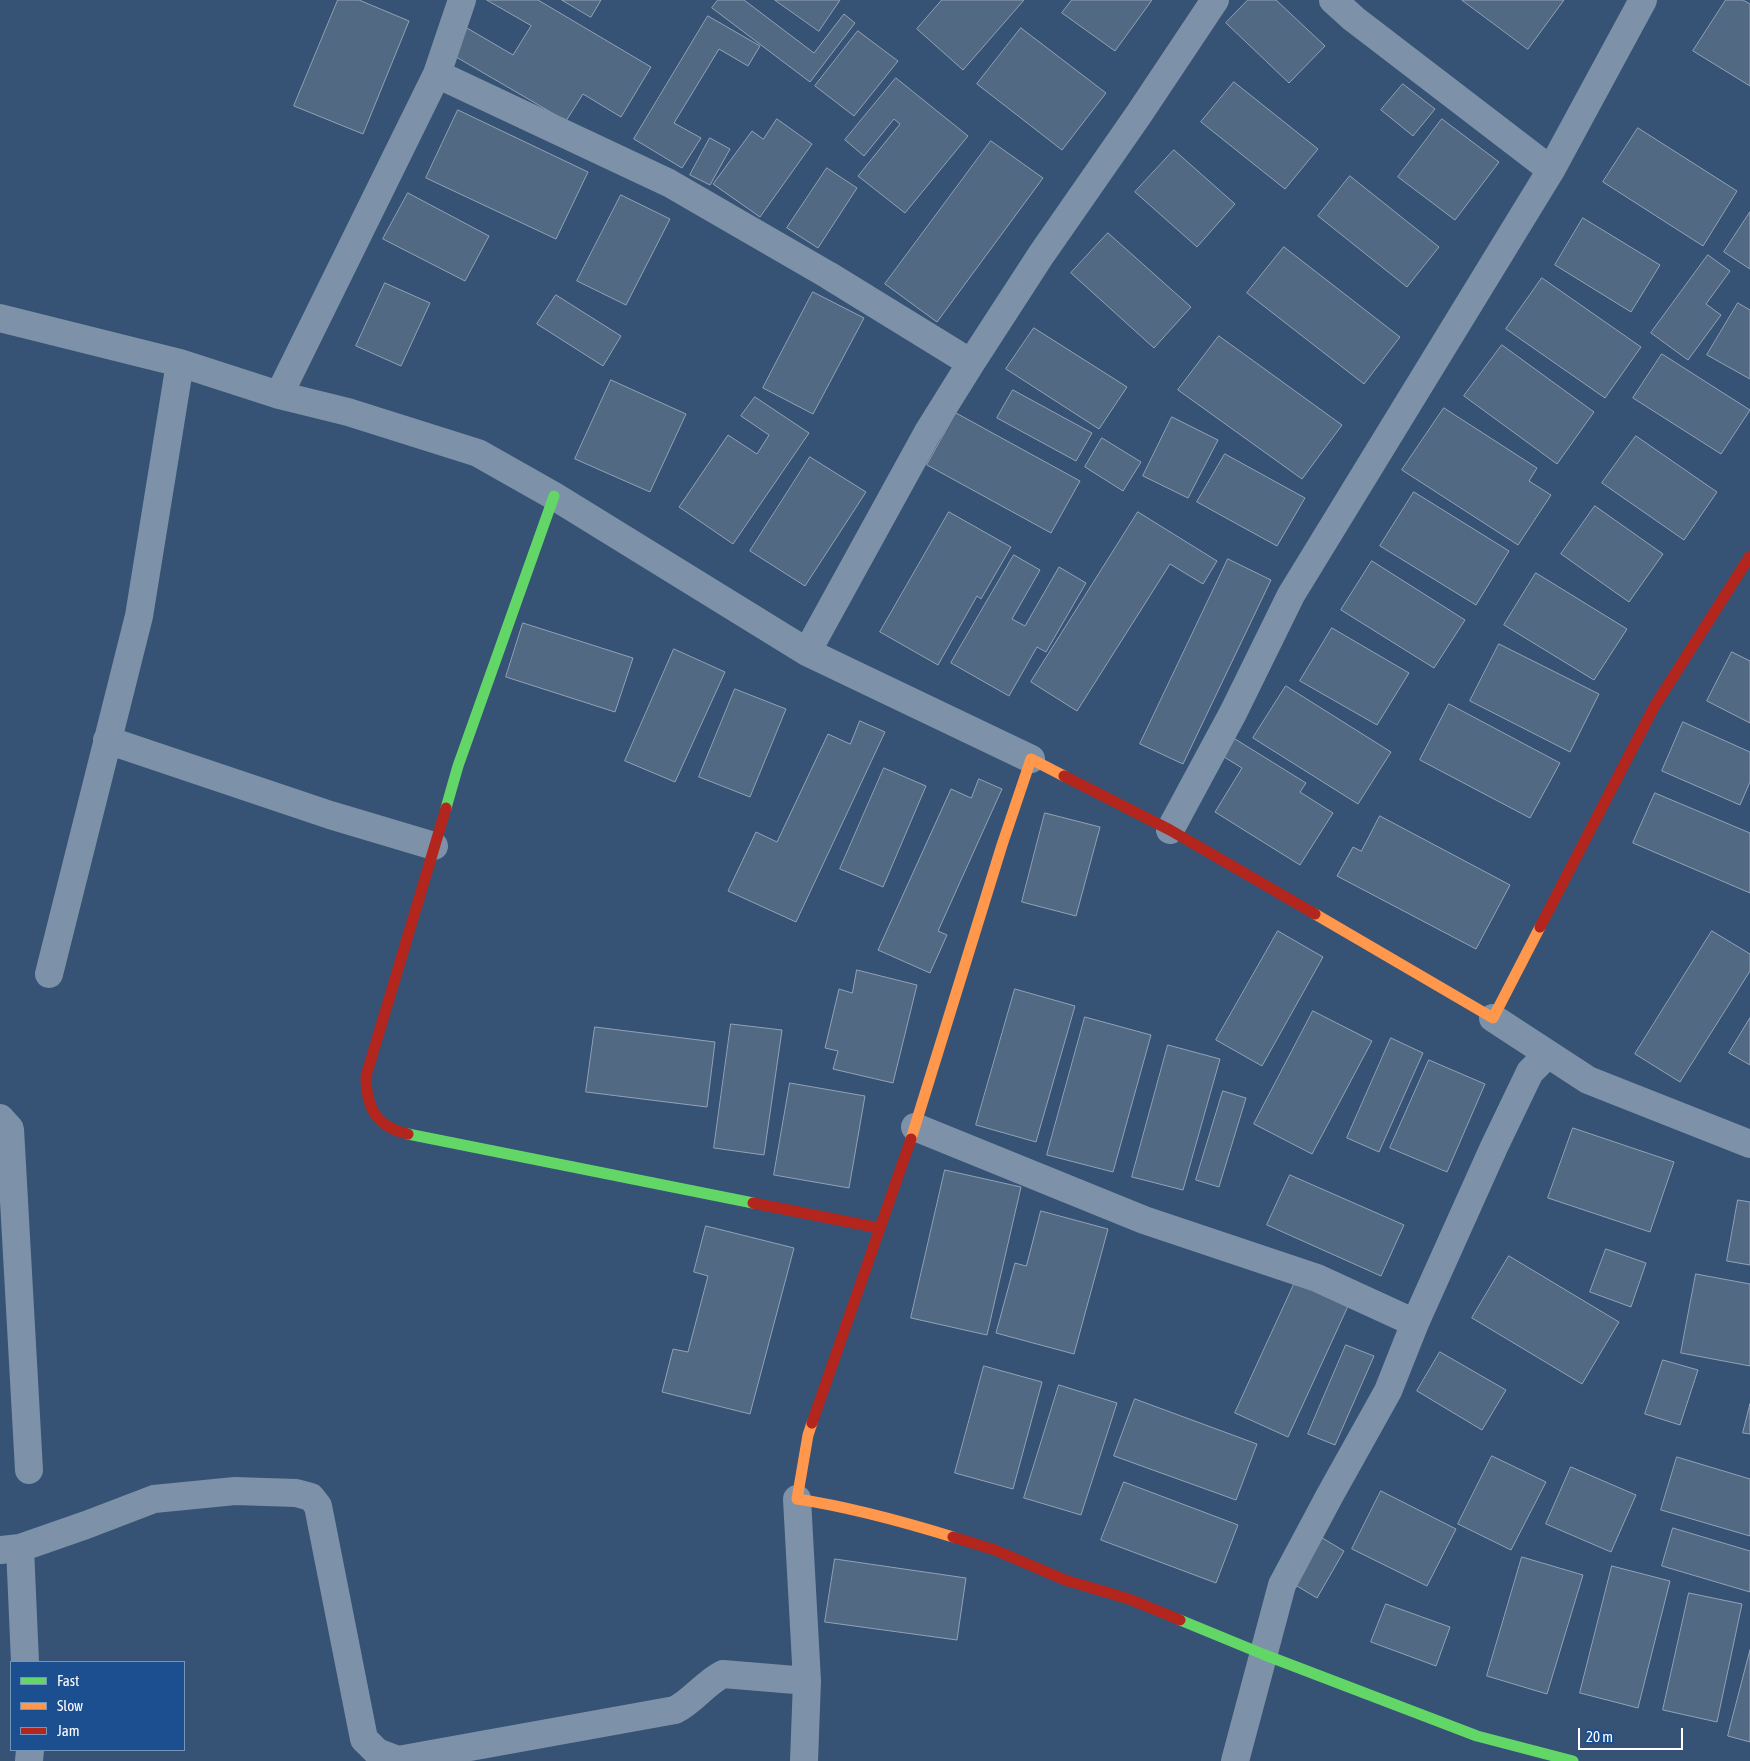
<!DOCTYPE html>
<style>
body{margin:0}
#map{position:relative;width:1750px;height:1761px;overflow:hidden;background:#365274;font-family:"Asap Condensed",sans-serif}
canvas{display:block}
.legend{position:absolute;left:10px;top:1661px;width:175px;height:90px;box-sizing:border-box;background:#1b4f8f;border:1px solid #7695bc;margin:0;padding:6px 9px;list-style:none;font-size:15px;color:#fff}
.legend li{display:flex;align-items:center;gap:10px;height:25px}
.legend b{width:25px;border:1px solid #7695bc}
.scale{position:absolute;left:1578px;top:1728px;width:105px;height:22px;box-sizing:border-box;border:2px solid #fff;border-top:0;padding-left:6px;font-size:15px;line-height:18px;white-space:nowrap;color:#fff;-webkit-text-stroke:4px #1b4f8f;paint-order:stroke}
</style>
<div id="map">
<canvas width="1750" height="1761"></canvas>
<ul class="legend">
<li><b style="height:6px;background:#63d668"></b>Fast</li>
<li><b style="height:6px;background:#ff974d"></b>Slow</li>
<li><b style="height:6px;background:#b3261e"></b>Jam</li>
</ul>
<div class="scale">20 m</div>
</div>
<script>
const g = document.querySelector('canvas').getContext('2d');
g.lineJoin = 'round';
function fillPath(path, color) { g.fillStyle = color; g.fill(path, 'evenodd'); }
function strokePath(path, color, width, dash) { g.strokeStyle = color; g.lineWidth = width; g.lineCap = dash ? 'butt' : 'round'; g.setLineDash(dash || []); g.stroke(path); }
const building = new Path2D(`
 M338,0h21l50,21 -46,113 -69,-28z
 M487,0h51l113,67 -30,50 -38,-23 -17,27 -115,-67 16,-26 46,27 18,-29z
 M562,0h39l-10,17z
 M718,0h26l70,53 30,-39 11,9 -45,59 -98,-74z
 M775,0h65l-21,31z
 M942,0h82l-61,70 -46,-41z
 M1072,0h80l-37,51 -53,-38z
 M1248,0h28l49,46 -36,37 -63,-60z
 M1462,0h102l-36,49z
 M1726,0h17l7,4v82l-57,-35z
 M708,16l52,30 -12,20 -29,-17 -45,74 27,15 -19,30 -48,-29z
 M1021,28l85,65 -44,57 -85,-66z
 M858,31l40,30 -44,55 -39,-30z
 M896,78l72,58 -63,77 -47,-37 42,-52 -6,-5 -30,37 -19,-16z
 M1234,82l84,67 -33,40 -84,-67z
 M1403,84l32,25 -22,27 -32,-26z
 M458,110l130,62 -32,67 -130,-61z
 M777,119l35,25 -52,73 -47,-33 39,-53 11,8z
 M1442,119l57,43 -44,58 -57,-43z
 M1638,128l99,63 -34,55 -100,-64z
 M710,138l20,11 -20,36 -20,-10z
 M991,141l52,37 -106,144 -52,-38z
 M1174,150l61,54 -38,43 -62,-55z
 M827,168l30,20 -39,60 -31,-20z
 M1350,176l89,71 -32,40 -89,-71z
 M408,193l81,43 -24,45 -82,-42z
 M621,195l49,24 -44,86 -49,-24z
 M1750,212v57l-26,-17z
 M1583,218l77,47 -29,47 -76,-47z
 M1108,233l83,74 -37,41 -83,-75z
 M1284,247l116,90 -36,47 -117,-91z
 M1708,255l22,16 -24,33 15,11 -33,45 -37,-27z
 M1542,278l99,69 -36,51 -99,-69z
 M385,283l45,20 -29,63 -45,-20z
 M813,292l51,26 -51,96 -50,-26z
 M556,295l65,41 -18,30 -66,-42z
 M1738,303l12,7v69l-43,-24z
 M1034,328l93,59 -28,42 -93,-60z
 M1219,336l123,89 -40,54 -124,-89z
 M1502,345l92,67 -37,52 -93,-68z
 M1662,354l88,56 -29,44 -88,-56z
 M611,380l75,34 -36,78 -75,-33z
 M1013,390l79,43 -16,28 -79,-43z
 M755,397l54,36 -76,111 -54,-37 49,-72 29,19 12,-19 -28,-19z
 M1444,408l93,60 -8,13 22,14 -33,50 -116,-75z
 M956,413l124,68 -29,52 -124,-68z
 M1172,417l46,23 -30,58 -45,-22z
 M1636,436l81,56 -33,48 -82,-57z
 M1102,438l39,24 -18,29 -38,-24z
 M1225,454l80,44 -28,48 -80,-44z
 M810,457l56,35 -61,94 -55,-35z
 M1414,492l95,59 -33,54 -96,-59z
 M1595,506l68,48 -34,48 -68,-48z
 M949,512l62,35 -30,52 -4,-3 -39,69 -58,-33z
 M1138,512l79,49 -14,23 -33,-20 -93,147 -46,-29z
 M1014,555l26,15 -28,49 13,7 34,-59 27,16 -40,69 -9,-5 -28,49 -58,-33z
 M1228,559l43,21 -88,184 -43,-20z
 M1372,561l93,59 -31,48 -93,-58z
 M1536,573l91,56 -33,51 -90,-55z
 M523,623l110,35 -18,54 -109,-35z
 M1332,628l77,45 -32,52 -77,-44z
 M1499,644l100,50 -29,58 -100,-51z
 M674,649l51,23 -50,110 -50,-21z
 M1732,652l18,9v62l-43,-22z
 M1286,686l105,66 -33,52 -105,-66z
 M735,689l51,20 -36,88 -51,-20z
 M1449,704l111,59 -30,55 -110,-58z
 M860,721l25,11 -89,190 -68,-31 28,-59 21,10 51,-108 22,10z
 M1683,722l67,30v30l-10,23 -78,-34z
 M1227,734l79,49 -6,9 33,21 -33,52 -85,-53 27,-44 -26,-16z
 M884,768l42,18 -43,101 -43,-18z
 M979,779l23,10 -64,142 9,4 -17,38 -52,-23 73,-161 20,9z
 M1655,793l95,40v60l-117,-50z
 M1045,813l55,14 -24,89 -54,-14z
 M1380,816l130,69 -34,64 -139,-73 16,-29 8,4z
 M1278,931l45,26 -61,109 -46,-26z
 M1712,931l38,23v17l-70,111 -45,-28z
 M857,970l60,15 -24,98 -60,-14 5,-18 -13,-3 14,-59 13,4z
 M1015,989l60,17 -39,136 -60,-17z
 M1313,1011l59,30 -60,113 -58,-30z
 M1085,1017l66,18 -38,137 -66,-17z
 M1750,1018v47l-21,-12z
 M731,1024l51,6 -18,125 -50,-7z
 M595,1027l120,15 -8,65 -121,-15z
 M1391,1038l32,15 -44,99 -32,-14z
 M1168,1045l52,14 -37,131 -51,-13z
 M1429,1060l56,24 -38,88 -57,-24z
 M790,1083l75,13 -16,92 -75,-13z
 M1223,1091l23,7 -27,89 -23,-7z
 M1573,1128l101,34 -24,70 -102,-34z
 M945,1170l76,17 -34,148 -76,-17z
 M1290,1175l114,50 -23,51 -114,-51z
 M1738,1200l12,2v63l-23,-4z
 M1041,1211l67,18 -34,125 -78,-21 19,-70 11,3z
 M706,1226l88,22 -44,166 -88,-22 11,-43 15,3 20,-76 -14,-4z
 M1606,1249l40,14 -15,44 -41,-15z
 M1509,1256l110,66 -37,62 -110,-66z
 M1696,1274l54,10v82l-69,-13z
 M1296,1280l53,24 -61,133 -53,-24z
 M1346,1345l28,11 -39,89 -27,-11z
 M1440,1352l66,38 -24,40 -65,-39z
 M1663,1360l35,10 -18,55 -35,-11z
 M984,1366l58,16 -29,107 -58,-16z
 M1059,1385l58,18 -36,112 -57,-17z
 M1135,1399l122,45 -21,56 -122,-44z
 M1750,1404v30l-7,-1z
 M1492,1456l54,26 -35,68 -53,-26z
 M1677,1457l73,22v57l-89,-26z
 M1571,1467l65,28 -25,57 -65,-28z
 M1124,1482l114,43 -22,58 -115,-43z
 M1381,1491l75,38 -29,57 -75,-37z
 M1673,1528l77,23v41l-88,-26z
 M1319,1536l25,15 -27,47 -25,-15z
 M1522,1557l61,18 -36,119 -60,-18z
 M835,1559l131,19 -9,62 -132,-18z
 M1612,1566l58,15 -32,127 -58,-15z
 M1689,1593l53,11 -25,118 -54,-12z
 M1386,1604l64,23 -14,39 -65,-24z
 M1750,1650v92l-22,-6z`);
fillPath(building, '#526984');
strokePath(building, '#92a2b6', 1);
strokePath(new Path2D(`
 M1333,0l21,19 197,151
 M437,74l232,109 159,92 143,88
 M0,318l180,45 99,32 69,17 130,41 76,43 253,156 224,107
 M279,395l158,-321 25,-74
 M807,652l121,-220 43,-69 70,-108 98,-141 76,-114
 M107,740l223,75 104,31
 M1170,830l63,-117 58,-118 260,-425 92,-170
 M49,974l90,-358 41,-253
 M1493,1018l95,62 162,64
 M0,1118l10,11 19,341
 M915,1127l229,93 173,58 98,45
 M797,1499l10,182 -3,80
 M20,1548l5,114
 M0,1550l20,-2 66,-23 68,-26 81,-8 61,2 15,4 7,9 46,233 13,13 21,8 277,-50c18,-9 30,-27 48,-36l84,7
 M29,1761l1,-11
 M1235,1761l47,-176 48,-90 58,-104 27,-68 79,-176 36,-75 18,-18`), '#7d92a8', 28);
strokePath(new Path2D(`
 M446,808l12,-42 96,-270
 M408,1134l345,69
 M1180,1620l85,35 212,81 96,25`), '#63d668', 11);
strokePath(new Path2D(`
 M1315,914l178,104 47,-91
 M911,1139l91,-294 29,-86 33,17
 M812,1423l-4,12 -11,64c53,8 104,22 156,38`), '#ff974d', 11);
strokePath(new Path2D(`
 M1064,776l106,54 145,84
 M1540,927l114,-220 96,-151
 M408,1134c-32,-7 -42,-27 -42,-58l80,-268
 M753,1203l126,25
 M812,1423l99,-284
 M953,1537l42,13 70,30 64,19 51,21`), '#b3261e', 11);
</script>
